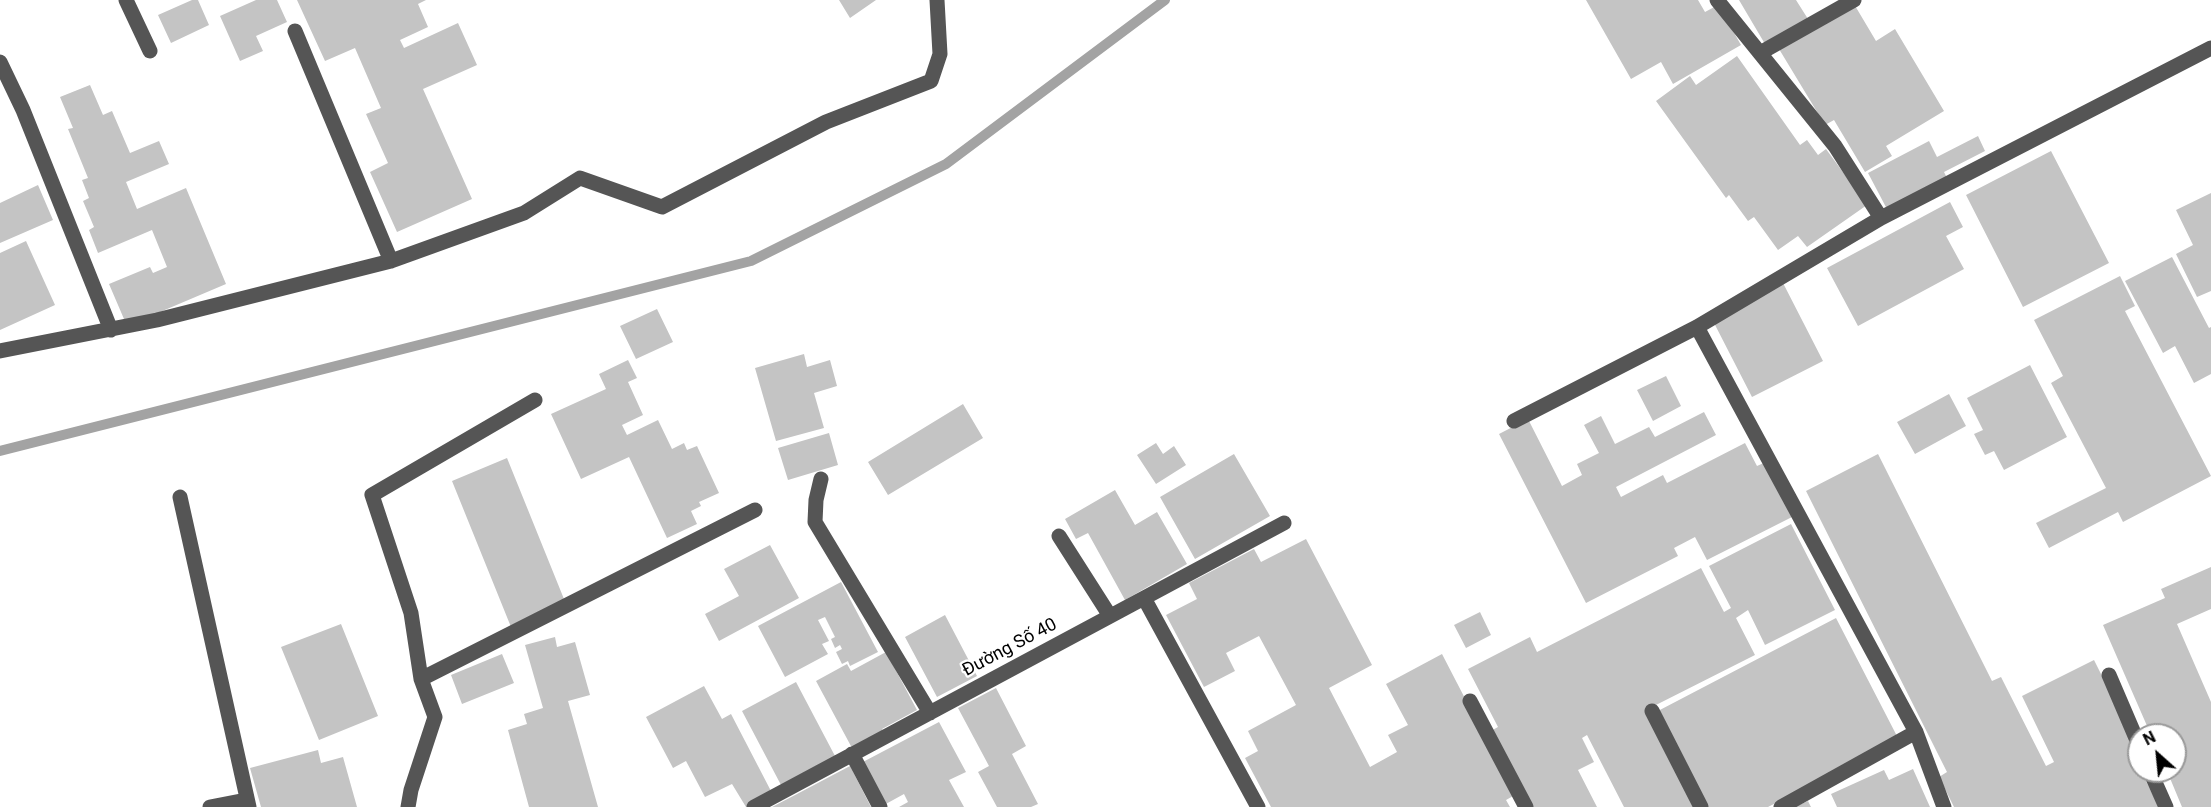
<!DOCTYPE html>
<meta charset="utf-8">
<style>
body{margin:0}
#map{position:relative;width:2211px;height:807px;overflow:hidden;background:#fff;font-family:Roboto,sans-serif}
canvas{display:block}
.north{position:absolute;left:2127px;top:723px;width:60px;height:60px;box-sizing:border-box;background:#fff;border:2px solid #999;border-radius:50%;rotate:333deg;font-size:16px;font-weight:700;line-height:24px;text-align:center;color:#000}
.north::after{content:'';display:block;margin:auto;width:21px;height:27px;background:#000;clip-path:polygon(50% 0,100% 100%,50% 72%,0 100%)}
</style>
<div id="map">
<canvas width="2211" height="807"></canvas>
<div class="north">N</div>
</div>
<script>
const g = document.querySelector('canvas').getContext('2d');
g.lineJoin = 'round';
function strokePath(path, color, width, dash) { g.strokeStyle = color; g.lineWidth = width; g.lineCap = dash ? 'butt' : 'round'; g.setLineDash(dash || []); g.stroke(path); }
function fillPath(path, color) { g.fillStyle = color; g.fill(path, 'evenodd'); }
function label(font, color, halo, rows, align = 'center') {
  g.font = font + ' Roboto,sans-serif'; g.lineWidth = 4.5; g.setLineDash([]); g.textBaseline = 'middle'; g.strokeStyle = halo; g.fillStyle = color; for (const [text, x, y, turn = 0] of rows) {
    g.save(); g.translate(x, y); g.rotate((+turn || 0) * Math.PI / 180); g.textAlign = isNaN(turn) ? turn : align; if (halo) g.strokeText(text, 0, 0); g.fillText(text, 0, 0); g.restore();
  }
}
strokePath(new Path2D(`
 M0,451l751,-190 195,-97 219,-164`), '#a3a3a3', 10);
fillPath(new Path2D(`
 M192,0h6l11,25 -38,18 -13,-28z
 M256,0h21l10,22 -31,14 7,15 -23,10 -20,-45z
 M297,0h129l-8,4 10,23 -28,13 4,8 54,-25 19,42 -54,24 49,110 -75,33 -27,-60 18,-9 -22,-49 15,-6 -26,-60 -30,13z
 M839,0h37l-26,18z
 M1586,0h112l7,12 13,-7 23,40 -68,39 -12,-22 -30,17z
 M1739,0h57l12,19 -43,25z
 M1854,4l22,37 19,-12 49,82 -58,35 6,10 -27,16 -31,-52 -9,5 -46,-76z
 M1737,56l63,89 7,-5 11,15 8,-6 41,56 -60,42 -9,-11 -20,14 -24,-33 -6,4 -19,-26 -3,3 -70,-97 34,-25 6,9z
 M90,85l13,30 9,-4 18,42 29,-12 10,23 -43,18 11,27 49,-21 40,96 -99,42 -18,-42 41,-17 3,6 14,-6 -15,-37 -54,23 -9,-23 5,-3 -11,-26 6,-3 -7,-18 6,-2 -20,-49 5,-1 -13,-31z
 M1978,136l7,15 -41,21 4,8 -60,31 -20,-38 61,-32 8,16z
 M2051,151l58,112 -86,44 -57,-112z
 M38,185l15,35 -53,23v-40z
 M2211,193v98l-14,6 -21,-43 17,-9 -17,-35z
 M1950,202l13,25 -17,9 18,33 -106,57 -31,-58z
 M26,241l29,64 -55,25v-77z
 M2172,257l37,71 2,-1v47l-17,9 -19,-37 -12,7 -38,-72z
 M2120,276l15,30 -10,5 86,165 -88,46 -5,-10 -69,36 -13,-25 70,-35 -55,-105 12,-7 -29,-56z
 M1783,283l40,78 -71,36 -40,-78z
 M657,309l16,33 -37,17 -16,-33z
 M804,354l3,13 23,-7 7,26 -23,7 10,35 -48,13 -21,-73z
 M628,360l9,18 -9,4 15,33 -21,10 5,10 31,-15 14,29 12,-6 3,7 10,-4 22,47 -20,9 2,4 -10,5 6,13 -30,14 -38,-81 -48,22 -30,-65 55,-25 -7,-15z
 M2030,365l37,72 -63,33 -10,-19 -9,4 -11,-21 9,-4 -16,-32z
 M1666,376l15,30 -28,15 -16,-31z
 M1949,394l17,32 -51,28 -18,-32z
 M963,404l20,34 -95,57 -20,-33z
 M1704,412l12,23 -100,52 5,10 42,-22 4,8 78,-40 12,23 9,-4 28,54 -87,44 -12,-23 -21,11 4,8 -92,47 -87,-169 29,-15 34,67 20,-11 -5,-11 22,-11 -15,-28 17,-9 14,28 34,-17 6,10z
 M829,433l9,32 -50,15 -10,-32z
 M1156,443l7,11 11,-8 12,19 -30,19 -19,-29z
 M1234,454l36,62 -75,43 -35,-62z
 M1878,454l114,227 9,-4 45,89 8,-4 -32,-66 72,-36 45,90v4l-5,3 5,14h2l18,36h-205l-15,-30 8,-5 -141,-281z
 M507,458l59,146 -55,23 -59,-146z
 M1115,490l20,35 22,-13 30,52 -62,36 -37,-67 -12,6 -11,-20z
 M1791,524l44,86 -70,35 -17,-35 -12,8 19,37 -107,54 51,98h-75l-37,-72 -5,3 12,24 -16,8 19,37h-70l-38,-75 9,-5 -30,-58 62,-32 7,15 164,-84 23,44 7,-4 -22,-42z
 M1306,539l66,126 -43,23 41,79 27,-15 -9,-17 20,-10 -22,-41 56,-30 73,141 -9,5 4,7h-239l-26,-49 13,-7 -10,-20 48,-26 -37,-69 -33,17 9,18 -31,16 -38,-72 31,-16 -8,-16 65,-34 7,13z
 M770,545l29,53 -80,43 -14,-27 34,-18 -15,-27z
 M2211,567v42l-34,15 34,78v105h-29l-15,-36h8v-36h-24l-48,-110 62,-27 -4,-9z
 M841,582l37,70 -28,14 -2,-5 -6,3 -6,-12 6,-3 -2,-4 -5,3 -4,-9 4,-2 -10,-20 -7,3 11,21 -7,3 6,10 -43,23 -27,-51z
 M1480,612l11,23 -25,13 -12,-23z
 M945,615l32,61 -40,21 -32,-60z
 M1836,618l63,122 -131,67h-63l-49,-95z
 M341,624l37,92 -59,24 -38,-93z
 M555,637l2,10 18,-5 15,53 -22,6 30,106h-69l-21,-77 19,-6 -3,-10 19,-6 -18,-63z
 M886,652l31,58 -35,19 2,3 -32,16 -36,-67 31,-17 4,7z
 M502,654l12,29 -52,21 -11,-29z
 M796,682l39,74 -54,29 -39,-74z
 M704,686l18,33 9,-5 41,79 -26,14 -14,-23 -27,13 -19,-36 -13,7 -27,-51z
 M996,688l30,58 -14,8 26,50 -7,3h-34l-19,-35 11,-6 -31,-58z
 M939,722l27,50 -17,8 15,27h-65l9,-5 -4,-8 -20,11 -23,-42z
 M318,750l3,13 22,-6 14,50h-96l-11,-39z
 M850,766l21,41h-99l25,-13z
 M1913,769l17,38h-93l-6,-13 53,-24 5,10z
 M1808,801l3,6h-17z`), '#c4c4c4');
strokePath(new Path2D(`
 M126,0l24,51
 M1717,0l118,146 46,72
 M295,31l96,230
 M1760,53l94,-53
 M0,62l23,48 88,220
 M1697,327l219,405 28,75
 M0,351l157,-31 234,-59 133,-48 56,-35 82,29 164,-85 105,-41 9,-27 -3,-54
 M1514,421l183,-94 184,-109 330,-170
 M821,479l-5,21 -1,22 115,191
 M180,497l69,310
 M1059,536l51,80
 M1144,598l114,209
 M2109,675l30,70
 M421,679l334,-169
 M1470,701l56,106
 M1652,711l49,96
 M852,754l28,53
 M2150,771l16,36
 M210,807l36,-7
 M408,807l3,-17 24,-73 -14,-38 -10,-66 -39,-118 163,-95
 M754,807l530,-284
 M1781,807l135,-75`), '#555', 15);
label('18px', '#000', '#fff', [
 ["Đường Số 40",1010,648,-28]
]);
</script>
